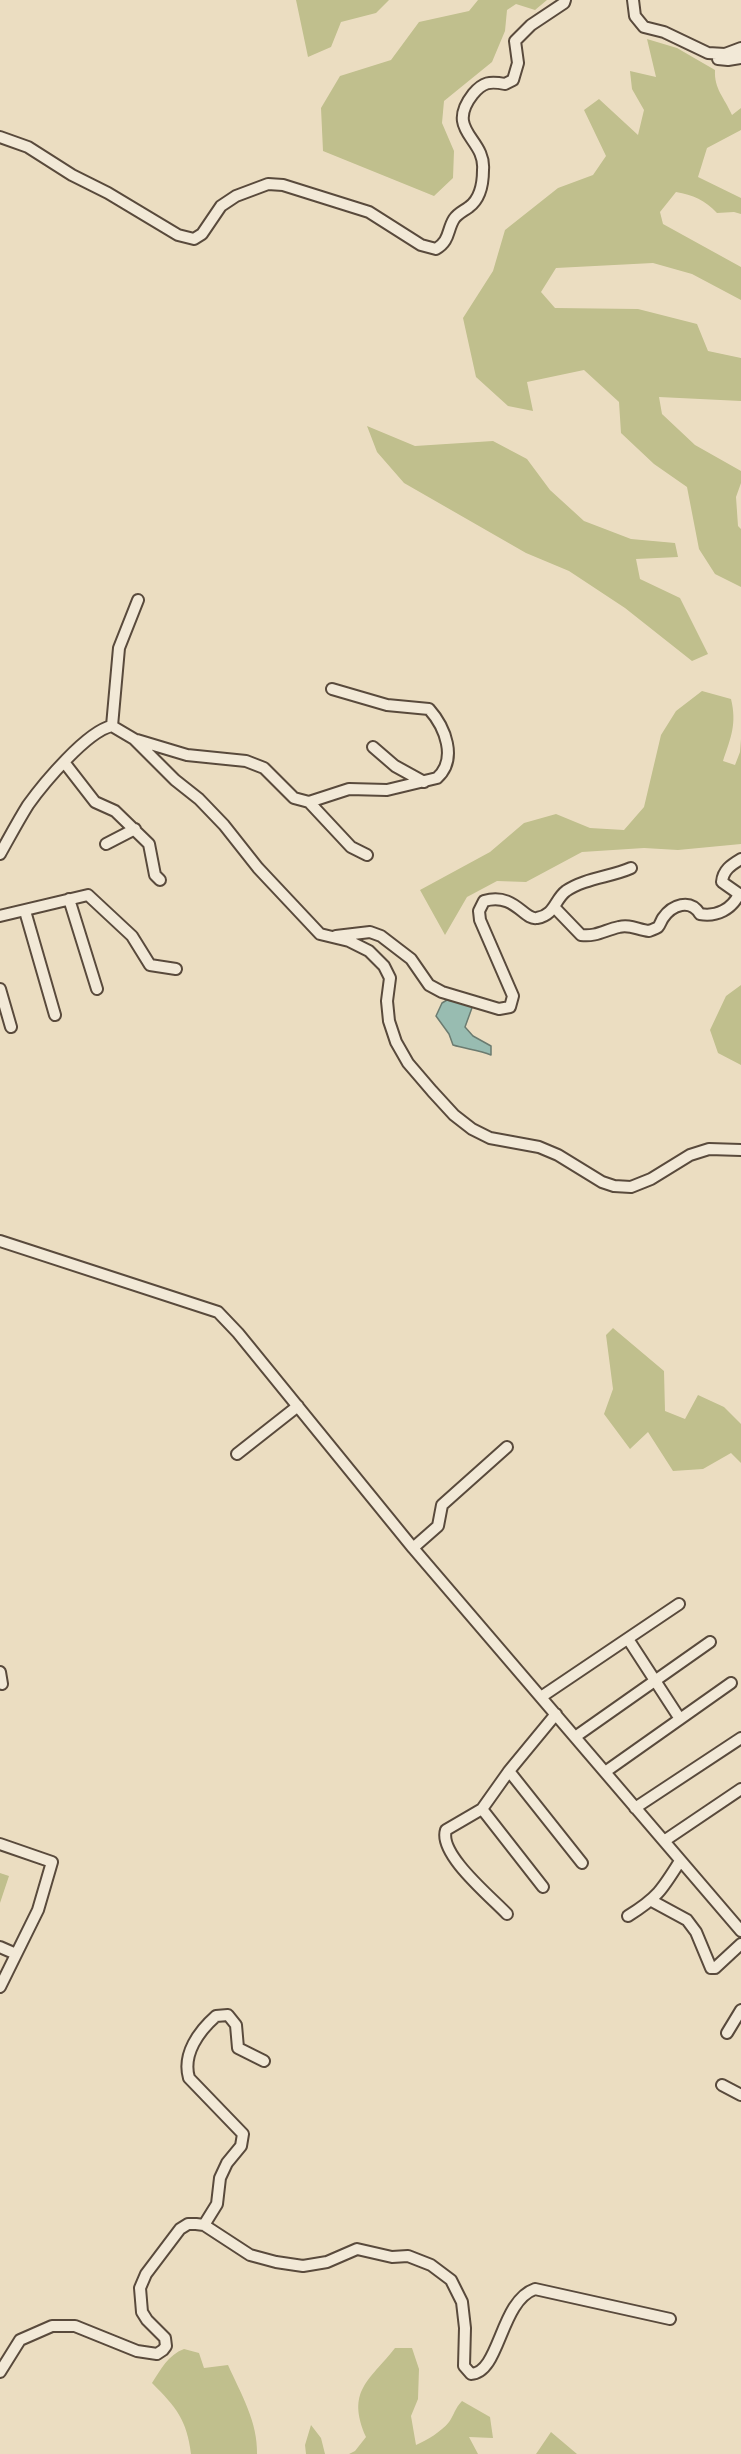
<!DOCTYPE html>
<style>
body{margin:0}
canvas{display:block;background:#ebddc1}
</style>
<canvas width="741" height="2454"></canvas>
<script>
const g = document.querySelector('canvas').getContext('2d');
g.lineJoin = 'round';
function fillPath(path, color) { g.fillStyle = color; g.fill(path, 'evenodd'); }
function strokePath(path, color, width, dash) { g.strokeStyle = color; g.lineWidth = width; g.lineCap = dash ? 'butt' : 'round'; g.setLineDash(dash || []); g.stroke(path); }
fillPath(new Path2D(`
 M296,0h93l-13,13 -35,9 -10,25 -23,10z
 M478,0h69l-12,10 -19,-6 -9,6 -2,21 -13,31 -48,39 -2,22 12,28 -1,27 -19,18 -111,-45 -2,-43 19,-32 51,-16 28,-38 50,-11z
 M647,39l30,9 38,22c-1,19 9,27 17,45l9,-7v22l-34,18 -9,29 43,21v16l-7,-2 -17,1c-12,-13 -24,-18 -41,-21l-16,20 3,12 78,43v33l-49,-26 -39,-11 -97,5 -15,24 14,16 83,1 59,15 11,27 33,7v43l-82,-4 3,17 33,31 46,26v12l-5,14 2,29 3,3v58l-26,-13 -16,-25 -12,-62 -33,-23 -33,-31 -2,-31 -35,-32 -57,12 6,29 -25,-5 -32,-29 -13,-59 30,-47 12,-41 53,-42 35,-13 13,-19 -22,-46 15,-11 39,36 6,-25 -12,-21 -2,-18 26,6z
 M367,426l48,20 78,-5 34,18 23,31 34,31 47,18 44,4 3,14 -42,2 4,20 40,19 28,56 -16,7 -67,-53 -56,-37 -43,-18 -122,-70 -27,-31z
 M702,691l29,8c6,25 0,38 -8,62l12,4 5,-13 1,-13v105l-63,6 -34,-2 -62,4 -56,30 -29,-1 -30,16 -22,38 -25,-45 70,-38 34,-29 32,-9 34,14 34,2 20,-23 17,-72 15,-24z
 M741,985v80l-23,-12 -8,-23 16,-34z
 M613,1328l51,43 1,40 20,8 13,-24 26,12 17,17v39l-10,-10 -28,16 -30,2 -25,-39 -18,17 -26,-35 9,-25 -7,-54z
 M0,1873l9,3 -9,27z
 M395,2348h17l7,21 -1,30 -7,17 5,29c11,-5 25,-13 33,-23 5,-7 6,-14 13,-21l28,16 3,21 -24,-1 9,17h-129l6,-3 11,-14c-20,-46 3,-56 29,-89z
 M184,2349l15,4 5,15 24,-3c13,29 30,57 29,89h-66c-4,-34 -15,-47 -39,-71 9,-14 16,-28 32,-34z
 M311,2425l10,13 4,16h-19l-1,-9z
 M551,2432l26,22h-41z`), '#c0bf8d');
const water = new Path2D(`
 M447,1000l26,5 -8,22 8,9 18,10v9c-12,-5 -25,-6 -38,-10l-4,-11 -13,-18 6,-13z`);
fillPath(water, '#98bcb1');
strokePath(water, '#6b7b70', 1.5);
const minor = new Path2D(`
 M633,0l2,16 9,11 20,5 44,21 17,1 16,-6
 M718,59l10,1 13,-2
 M0,137l28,10 44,28 36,18 70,42 16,4 8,-5 19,-28 15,-10 32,-12 15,1 86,27 52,33 15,4c14,-8 11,-19 18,-30 4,-6 10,-8 15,-12 11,-8 14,-24 14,-37 3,-32 -39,-39 -10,-76 10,-12 17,-13 32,-10l8,-4 5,-17 -3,-22 16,-16 33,-22 1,-3
 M112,726l7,-78 19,-48
 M137,740l50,15 59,6 18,7 30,30 15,4 40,-13 38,1 50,-12c21,-19 8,-51 -8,-69l-42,-4 -55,-16
 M373,747l22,19 29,16
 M64,762l31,40 20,9 34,33 6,31 5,5
 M309,802l42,45 16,8
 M106,844l29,-15
 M0,854c9,-16 18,-33 28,-49 15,-21 59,-74 84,-79l22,13 41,41 24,19 25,26 34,43 62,66 29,7 20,10 15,15 6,12 -3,23 2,20 7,21 12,21 24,28 22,24 18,14 18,9 49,9 19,8 44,27 12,4 17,1 20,-8 39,-24 19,-6 32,1
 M739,894l-17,-12c1,-12 9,-17 19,-23
 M69,899l28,90
 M555,908l26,27c15,2 24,-5 38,-8 11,-3 19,3 30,4 0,0 8,-3 9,-4 2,-2 3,-6 5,-9 9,-13 27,-20 37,-4 17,3 32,-5 39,-20h2
 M25,911l30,104
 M0,916l88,-21 44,41 18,29 26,4
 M336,936l34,-4 11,4 30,23 18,26 13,7 57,17 11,-2 3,-11 -33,-76 -1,-9 5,-10c31,-9 40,20 53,17 18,-3 18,-19 29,-27 19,-13 45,-14 65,-23
 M0,989l11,38
 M0,1241l218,71 20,21 175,215 328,383
 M237,1454l61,-48
 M413,1548l25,-22 4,-21 65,-58
 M628,1639l52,80
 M0,1672l2,12
 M541,1697l138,-93
 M575,1737l135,-95
 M509,1771l73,92
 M605,1772l126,-89
 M635,1808l106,-70
 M482,1809l61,78
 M664,1841l77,-52
 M0,1844l52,18 -14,48 -38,77
 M652,1901l35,19 9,12 15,36h4l26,-24
 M507,1914c-16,-17 -69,-60 -61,-84l36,-21 27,-38 47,-57
 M628,1916c29,-18 34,-26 52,-55
 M0,1947l16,7
 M727,2033l14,-23
 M722,2085l19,10
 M204,2225l13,-21 3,-26 7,-15 14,-17 2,-12 -54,-56c-7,-24 10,-47 27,-62l12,-1 8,10 2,23 26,13
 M0,2372l20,-32 32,-14h23l62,25 20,3 6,-4 3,-4 -1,-8 -18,-18 -5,-8 -2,-24 6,-14 34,-45 8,-5h8l8,1 46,30 26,7 27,4 24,-4 30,-13 35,8 16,-1 23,9 20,15 11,22 3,26 -1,38 7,8c29,-1 29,-73 64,-85l135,30`);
strokePath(minor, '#594a3c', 14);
strokePath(minor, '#f2e9d7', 10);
</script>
